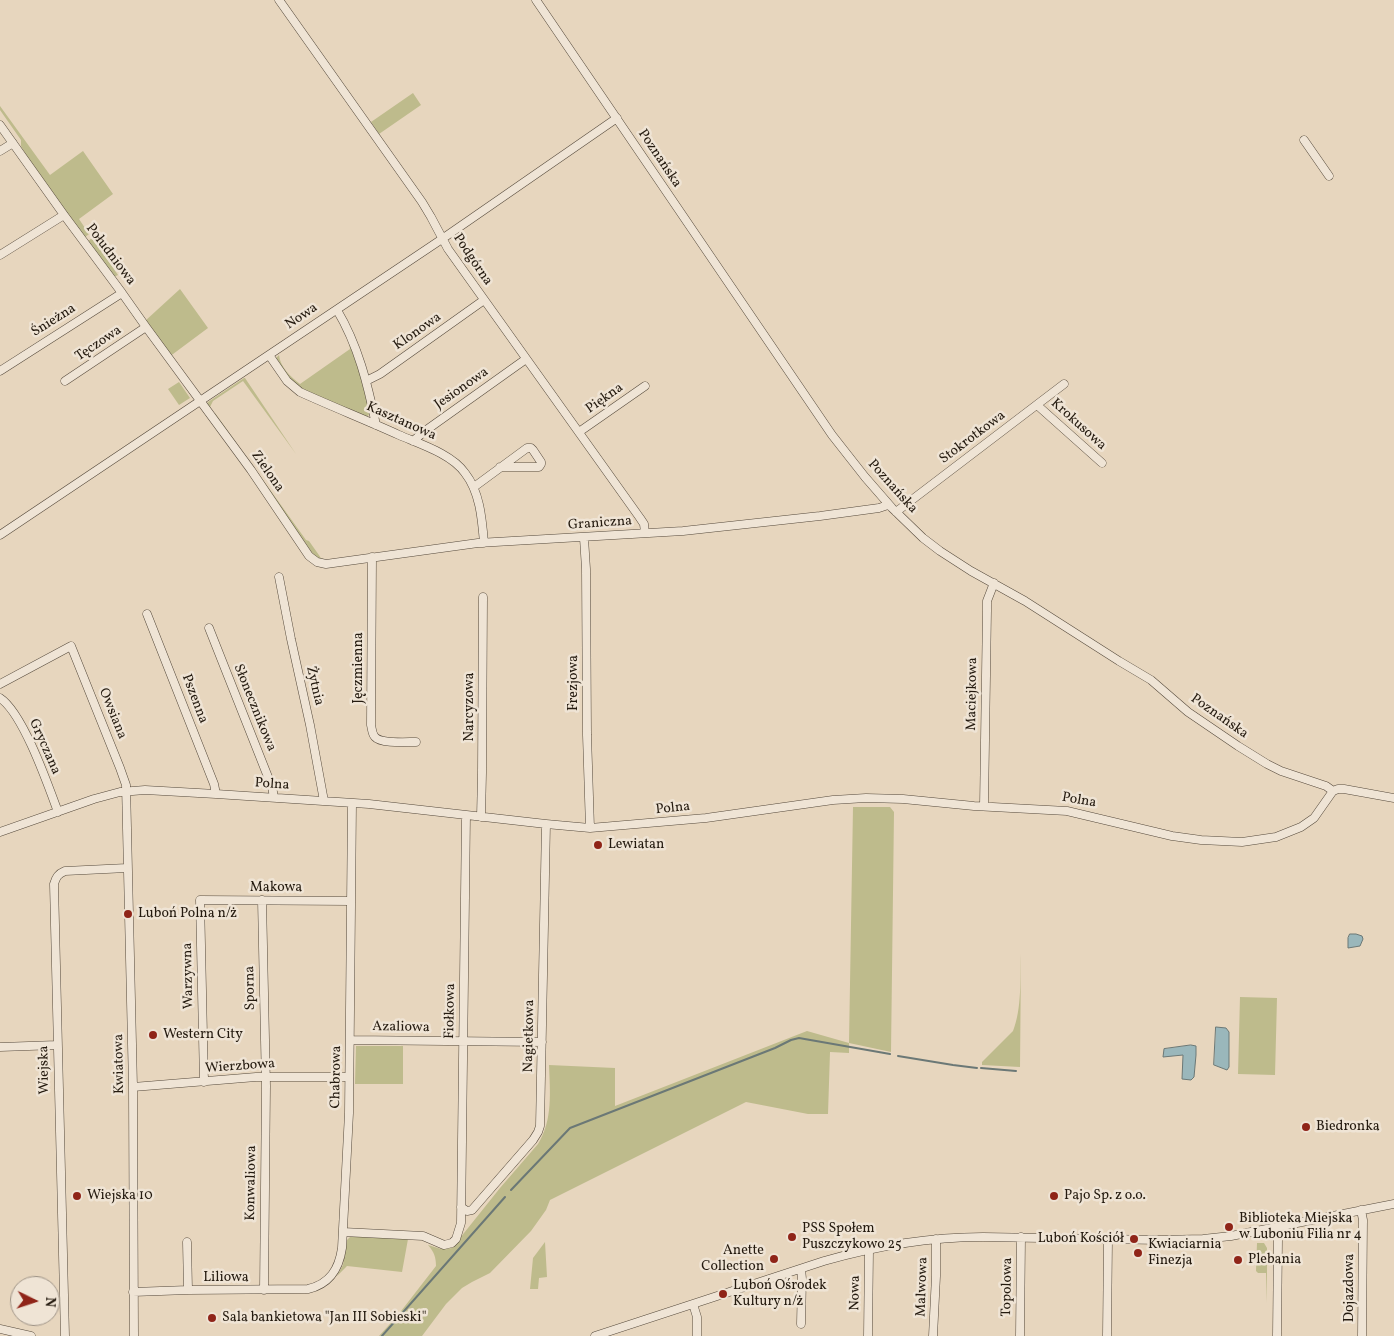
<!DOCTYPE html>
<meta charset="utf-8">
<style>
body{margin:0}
#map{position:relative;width:1394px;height:1336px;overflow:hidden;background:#e7d6be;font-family:Vollkorn,serif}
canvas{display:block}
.north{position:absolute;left:10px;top:1276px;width:50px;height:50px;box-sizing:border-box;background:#efe4d5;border:1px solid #9e9386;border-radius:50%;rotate:94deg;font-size:14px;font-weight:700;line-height:20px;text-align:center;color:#241a0f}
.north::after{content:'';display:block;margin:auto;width:18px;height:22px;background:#8f2418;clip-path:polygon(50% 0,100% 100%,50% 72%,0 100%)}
</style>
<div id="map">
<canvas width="1394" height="1336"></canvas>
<div class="north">N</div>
</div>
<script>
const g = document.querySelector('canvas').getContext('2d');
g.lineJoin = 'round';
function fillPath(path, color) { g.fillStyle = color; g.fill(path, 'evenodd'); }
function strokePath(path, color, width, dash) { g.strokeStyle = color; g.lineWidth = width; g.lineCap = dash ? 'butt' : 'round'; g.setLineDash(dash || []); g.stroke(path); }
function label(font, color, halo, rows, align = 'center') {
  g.font = font + ' Vollkorn,serif'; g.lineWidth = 5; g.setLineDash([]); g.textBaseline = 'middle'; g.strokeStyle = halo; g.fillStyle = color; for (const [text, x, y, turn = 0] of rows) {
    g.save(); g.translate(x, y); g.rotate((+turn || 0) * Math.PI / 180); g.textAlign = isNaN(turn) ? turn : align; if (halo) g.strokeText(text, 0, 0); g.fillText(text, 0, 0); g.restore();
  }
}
fillPath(new Path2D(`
 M413,93l8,12 -42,29 -8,-12z
 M0,106l50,69 33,-24 30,43 -34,25 10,15 -5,4 -49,-67 -14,-25v-6l-21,-30z
 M92,238l26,37 -4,2 -27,-35z
 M180,289l28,39 -39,29 -24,-36z
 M348,337l14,41 8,35 -3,4 -65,-28 -12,-10 -14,-21 3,-3c1,12 12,22 21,29l50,-35z
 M244,378h1l51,76 -53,-73 -30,20 -3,6h-2l-1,-3 1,-2z
 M179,382l11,16 -11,7 -11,-16z
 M215,413l91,127 3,1 12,17 7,3c-7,-1 -11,-2 -15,-7l-99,-139z
 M853,807h37l4,5 -3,240 -42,-9v10l-19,-1 -2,62h-20l-62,-12 -196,98 -4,10 -15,21 -41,42 -18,9 -10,6 -16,16 -24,32h38h-81l19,-21 38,-49c0,-9 -2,-14 -8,-21l13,4 11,-1 48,-60 38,-44c15,-24 12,-52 11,-79l66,3v38l192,-75 42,12z
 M1021,954l-1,113 -38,-2v-3l31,-31c9,-22 7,-53 8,-77z
 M1240,997l37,1 -2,77 -37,-1z
 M356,1046h47v38h-48z
 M351,1236l57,3 -6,33 -55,-6 -10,10 6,-11 4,-25z
 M545,1242l2,35 -8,1 -1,11h-8l3,-31z
 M1257,1243h7l3,5v55l-1,-30h-8l-2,-2z`), '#bebb8c');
const water = new Path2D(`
 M1350,934h6l6,2 1,3 -3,7 -12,2v-10z
 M1216,1027l10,1 3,4v35l-2,3 -13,-5z
 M1191,1045l5,1v9l-2,22 -3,3 -9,-1 1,-24 -20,2 1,-8z`);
fillPath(water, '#9ab7bb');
strokePath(water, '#6b7876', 1);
strokePath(new Path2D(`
 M898,1056l55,9 24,3
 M981,1068l35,3
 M511,1190l59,-62 205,-80 16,-8 8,-2 91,16
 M382,1336l123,-139`), '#6b7876', 2);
const minor = new Path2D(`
 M279,0l143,202 9,15 17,32 192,269 4,6 1,9
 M536,0l296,435 33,42 27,31 31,30 17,13 31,20 54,30 94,60 32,19 37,32 50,34 29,18 14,7 45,15 7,5
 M0,125l64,90 58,78 24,34 105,143 58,86 8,6 9,2 152,-21 205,-12 137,-15 59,-8 9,-3
 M1304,140l25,36
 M0,151l13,-8
 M0,255l64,-40
 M337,310c21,35 31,75 39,115
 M269,355l18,26 13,11c33,15 66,28 99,43 21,9 53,19 66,38 15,19 17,46 19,70
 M0,371l122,-78
 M65,381l81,-54
 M366,381l14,-7 104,-74
 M1037,405l65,58
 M579,432l66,-46
 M413,441l12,-10 101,-72
 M474,487l53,-39h4l2,2 8,12v2l-2,3h-39
 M896,512l168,-128
 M0,535l442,-296 175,-121
 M584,538l2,31 1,166 3,93
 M372,557l-1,168c1,4 1,9 4,12 6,7 31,5 41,5
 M279,577l12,62 19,86 14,76
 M147,614l67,170 2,10
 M209,628l63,159 2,10
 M0,684l71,-38 49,122 6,17 7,302 1,249
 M0,698c23,15 48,87 58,114
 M1333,791l5,-2h6l50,9
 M984,806l3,-196v-9l7,-18
 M481,817l1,-44 1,-176
 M0,832l94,-33 26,-7 25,-2 71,4 153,10 177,20 44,4 116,-10 127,-18 33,-2 37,1 71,7 93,5 105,25 29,4 41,2 34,-5 25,-10 13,-9 19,-27
 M262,900l4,186 -2,204
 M350,1040l192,2
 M0,1047l57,-2
 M204,1082l-4,-182 151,1
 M133,1087l123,-10h93
 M461,1207l6,4 5,-1 61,-70 5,-8 2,-6 6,-302
 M1361,1210l2,10 -1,116
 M1277,1227l1,12 -1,97
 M343,1232l80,4 21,9 8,-2 4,-4 5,-16 5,-408
 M801,1269l1,10 -1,45
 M188,1290l120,-1c22,-5 31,-20 34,-41l7,-135 3,-310
 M133,1292l55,-2 -1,-48
 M693,1304l4,13v19
 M0,1329l31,7
 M65,1336l-11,-452c2,-7 4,-10 11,-13l62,-3
 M595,1336l229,-75c52,-15 105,-24 159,-24l177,3 43,-1 28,-3 163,-32
 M868,1336l1,-86
 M933,1336l3,-60v-37
 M1020,1336l1,-99
 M1107,1336l1,-97`);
strokePath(minor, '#55493b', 9);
strokePath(minor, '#efe4d5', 8);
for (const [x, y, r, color] of [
 [598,845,5,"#8f2418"],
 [128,914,5,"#8f2418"],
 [153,1035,5,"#8f2418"],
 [1306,1127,5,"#8f2418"],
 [77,1196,5,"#8f2418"],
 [1054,1196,5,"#8f2418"],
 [1229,1227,5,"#8f2418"],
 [792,1237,5,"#8f2418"],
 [1134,1239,5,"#8f2418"],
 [1138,1253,5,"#8f2418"],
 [774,1259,5,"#8f2418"],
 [1238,1260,5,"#8f2418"],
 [723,1294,5,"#8f2418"],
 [212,1318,5,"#8f2418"]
]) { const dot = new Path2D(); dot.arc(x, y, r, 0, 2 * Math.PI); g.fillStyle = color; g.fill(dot); strokePath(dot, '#efe4d5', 2); }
label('14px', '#241a0f', '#efe4d5', [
 ["Poznańska",659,159,56],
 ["Południowa",110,255,53],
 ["Podgórna",472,260,56],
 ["Nowa",302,317,-34],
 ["Śnieżna",54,321,-32],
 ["Klonowa",418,332,-35],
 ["Tęczowa",99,344,-34],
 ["Jesionowa",462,389,-35],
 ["Piękna",605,399,-35],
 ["Kasztanowa",401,422,24],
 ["Krokusowa",1078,425,42],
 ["Stokrotkowa",973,438,-37],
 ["Zielona",267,472,55],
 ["Poznańska",892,487,48],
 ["Graniczna",600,524,-4],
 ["Jęczmienna",359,668,-90],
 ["Frezjowa",574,683,-90],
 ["Żytnia",314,686,77],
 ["Maciejkowa",973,694,-89],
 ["Pszenna",194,699,69],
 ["Narcyzowa",470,707,-90],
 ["Słonecznikowa",254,708,68],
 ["Owsiana",112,714,68],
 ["Poznańska",1219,717,35],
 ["Gryczana",44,747,66],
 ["Polna",272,785,4],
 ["Polna",1079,801,10],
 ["Polna",673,809,-6],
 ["Makowa",276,888],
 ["Warzywna",189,976,-91],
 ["Sporna",251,988,-91],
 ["Fiołkowa",451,1011,-89],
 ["Azaliowa",401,1028,1],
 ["Nagietkowa",530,1036,-89],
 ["Kwiatowa",120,1064,-91],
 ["Wierzbowa",240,1067,-4],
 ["Wiejska",45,1070,-91],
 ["Chabrowa",337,1077,-89],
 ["Konwaliowa",252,1183,-89],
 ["Liliowa",226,1278],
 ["Malwowa",923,1287,-88],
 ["Topolowa",1008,1287,-89],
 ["Dojazdowa",1350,1288,-90],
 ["Nowa",856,1293,-89]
]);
label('14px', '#241a0f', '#efe4d5', [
 ["Lewiatan",608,845],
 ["Luboń Polna n/ż",138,914],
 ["Western City",163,1035],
 ["Biedronka",1316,1127],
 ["Wiejska 10",87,1196],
 ["Pajo Sp. z o.o.",1064,1196],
 ["Biblioteka Miejska",1239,1219],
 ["w Luboniu Filia nr 4",1239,1235],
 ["PSS Społem",802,1229],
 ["Puszczykowo 25",802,1245],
 ["Luboń Kościół",1124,1239,"right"],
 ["Kwiaciarnia",1148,1245],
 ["Finezja",1148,1261],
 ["Anette",764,1251,"right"],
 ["Collection",764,1267,"right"],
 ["Plebania",1248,1260],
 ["Luboń Ośrodek",733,1286],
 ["Kultury n/ż",733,1302],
 ["Sala bankietowa \"Jan III Sobieski\"",222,1318]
], 'left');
</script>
